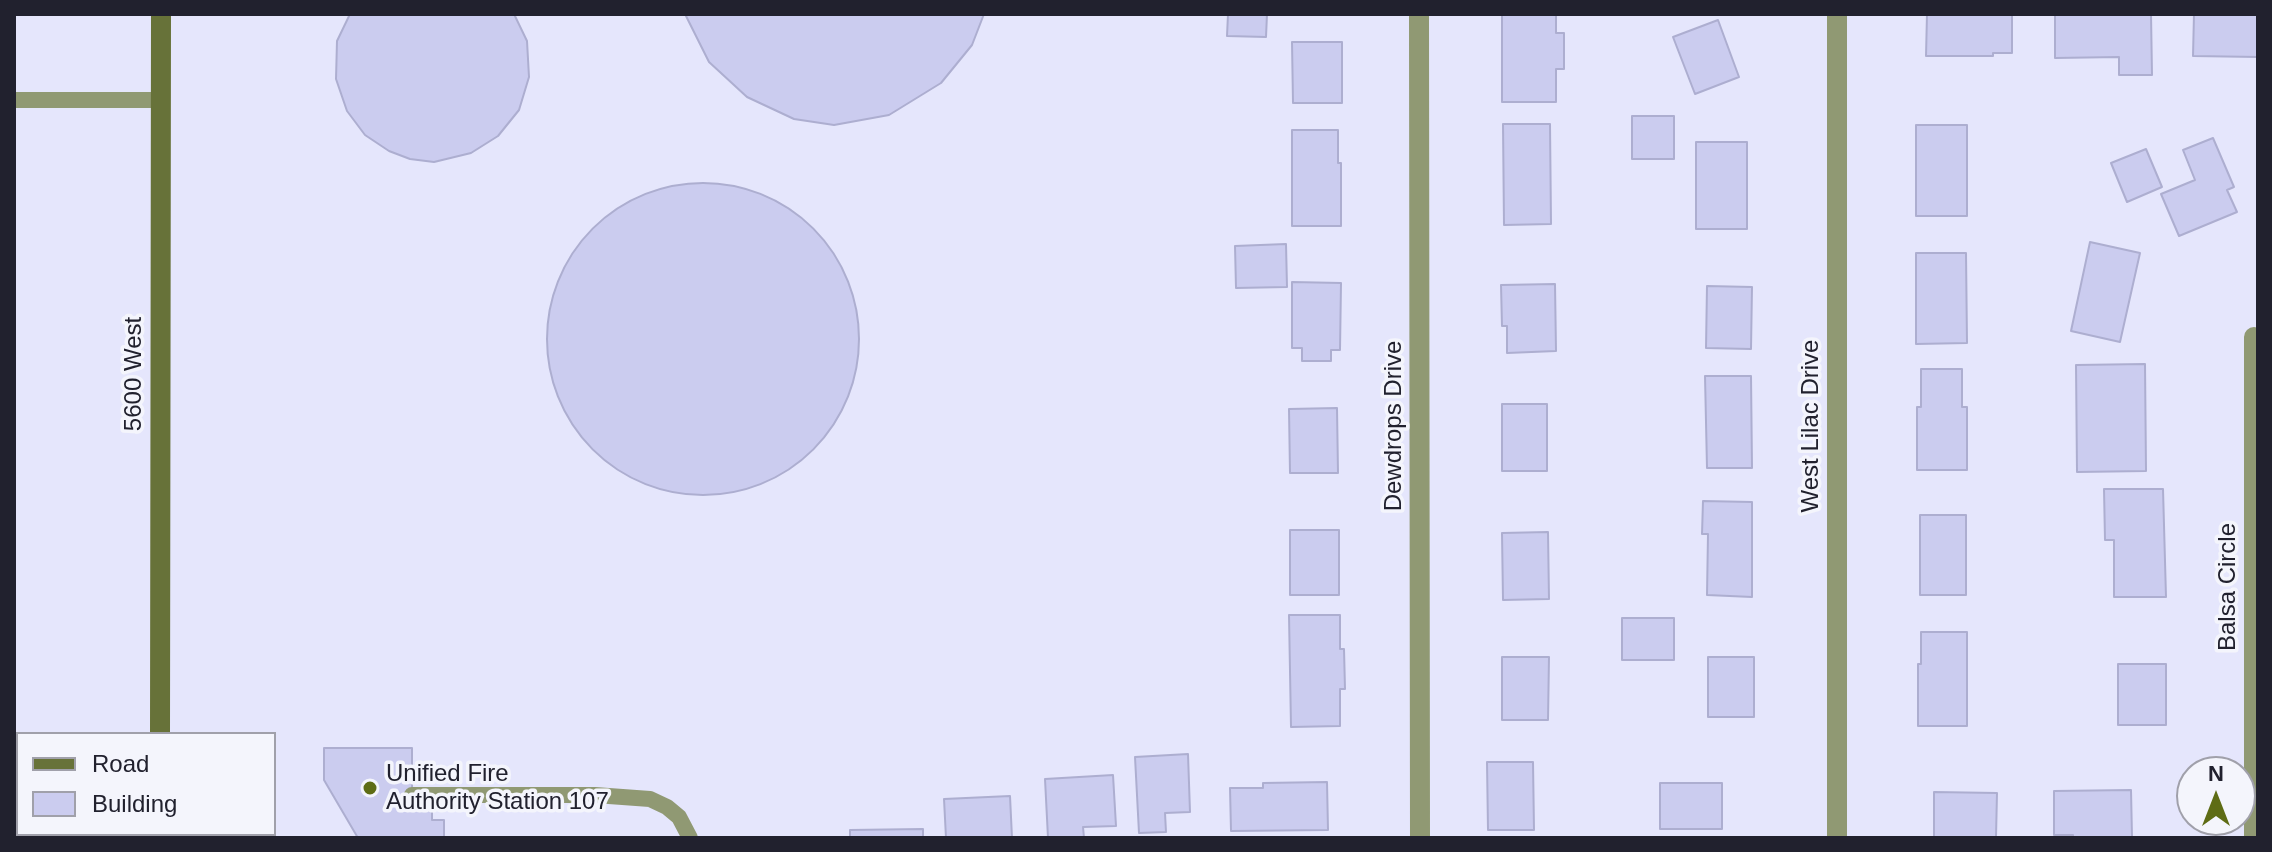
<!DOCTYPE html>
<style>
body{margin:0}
#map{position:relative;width:2272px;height:852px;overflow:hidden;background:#e5e6fc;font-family:Arial,sans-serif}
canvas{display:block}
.frame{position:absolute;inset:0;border:16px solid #21212e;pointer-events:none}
.legend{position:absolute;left:16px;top:732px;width:260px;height:104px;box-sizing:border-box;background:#f4f5fc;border:2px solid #a0a0aa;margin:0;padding:10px 14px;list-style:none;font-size:24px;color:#21212e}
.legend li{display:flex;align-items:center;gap:16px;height:40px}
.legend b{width:40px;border:2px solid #a0a0aa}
.north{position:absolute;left:2176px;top:756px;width:80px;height:80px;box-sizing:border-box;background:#f4f5fc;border:2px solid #a0a0aa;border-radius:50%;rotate:0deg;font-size:22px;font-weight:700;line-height:32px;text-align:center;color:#21212e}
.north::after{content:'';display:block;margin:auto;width:28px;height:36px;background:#5e6c15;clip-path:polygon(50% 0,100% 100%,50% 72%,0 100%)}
</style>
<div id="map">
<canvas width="2272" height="852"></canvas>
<div class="frame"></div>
<ul class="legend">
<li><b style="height:10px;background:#677239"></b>Road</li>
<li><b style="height:22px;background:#cbccef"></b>Building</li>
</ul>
<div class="north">N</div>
</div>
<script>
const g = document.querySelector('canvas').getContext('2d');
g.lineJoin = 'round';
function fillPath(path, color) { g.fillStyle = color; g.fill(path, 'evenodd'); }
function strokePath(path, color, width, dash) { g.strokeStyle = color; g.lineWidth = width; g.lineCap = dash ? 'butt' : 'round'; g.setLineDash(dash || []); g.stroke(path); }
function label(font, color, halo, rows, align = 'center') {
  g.font = font + ' Arial,sans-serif'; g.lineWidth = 7; g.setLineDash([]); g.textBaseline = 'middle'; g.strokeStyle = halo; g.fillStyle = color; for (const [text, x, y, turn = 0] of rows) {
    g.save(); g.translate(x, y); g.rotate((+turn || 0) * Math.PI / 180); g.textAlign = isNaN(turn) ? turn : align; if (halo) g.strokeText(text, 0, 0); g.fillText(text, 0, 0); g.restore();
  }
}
const building = new Path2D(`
 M350,14h164l13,27 2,36 -10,33 -21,26 -27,17 -37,9 -24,-3 -21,-8 -24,-16 -18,-24 -11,-32 1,-38z
 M685,14h299l-12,31 -31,38 -52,32 -55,10 -40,-6 -47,-22 -38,-35z
 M1228,14h39l-1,23 -39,-1z
 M1502,14h54v19h8v36h-8v33h-54z
 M1927,14h85v39h-19v3h-67z
 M2055,14h96l1,61h-33v-18l-64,1z
 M2194,14h64v43l-65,-1z
 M1718,20l21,57 -44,17 -22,-57z
 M1292,42h50v61h-49z
 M1632,116h42v43h-42z
 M1503,124h47l1,100 -47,1z
 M1916,125h51v91h-51z
 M1292,130h46v33h3v63h-49z
 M2213,138l21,49 -7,3 10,22 -58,24 -18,-42 34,-14 -12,-30z
 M1696,142h51v87h-51z
 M2146,149l16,38 -35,15 -16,-39z
 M547 339a156 156 0 1 1 312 0a156 156 0 1 1-312 0Z
 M2090,242l50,11 -20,89 -49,-11z
 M1286,244l1,43 -51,1 -1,-42z
 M1916,253h50l1,90 -51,1z
 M1292,282l49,1 -1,67h-9v11h-29v-13h-10z
 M1555,284l1,67 -49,2v-27h-5l-1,-41z
 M1707,286l45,1 -1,62 -45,-1z
 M2145,364l1,107 -69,1 -1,-107z
 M1921,369h41v38h5v63h-50v-63h4z
 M1705,376h46l1,92h-45z
 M1502,404h45v67h-45z
 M1337,408l1,65h-48l-1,-64z
 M2104,489h59l3,108h-52v-57h-9z
 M1703,501l49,1v95l-45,-2 1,-61h-6z
 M1920,515h46v80h-46z
 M1290,530h49v65h-49z
 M1548,532l1,67 -46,1 -1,-67z
 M1289,615h51v34h4l1,40h-5v37l-49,1z
 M1622,618h52v42h-52z
 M1921,632h46v94h-49v-62h3z
 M1502,657h47l-1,63h-46z
 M1708,657h46v60h-46z
 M2118,664h48v61h-48z
 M324,748h88v50h20v22h12v18h-86l-34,-58z
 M1188,754l2,58 -25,1 1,19 -27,1 -4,-76z
 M1487,762h46l1,68h-46z
 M1113,775l3,51 -33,1 1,11h-36l-3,-59z
 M1327,782l1,48 -97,1 -1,-43h33v-5z
 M1660,783h62v46h-62z
 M2131,790l1,47 -59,1v-3h-19v-44z
 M1934,792l63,1 -1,44h-62z
 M1010,796l2,42h-66l-2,-39z
 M923,829v9h-73v-8z`);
fillPath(building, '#cbccef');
strokePath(building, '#adaed0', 2);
strokePath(new Path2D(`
 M14,100h145
 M412,795h183l55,4 17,8 12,10 11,21`), '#909973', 16);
strokePath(new Path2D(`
 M1419,14l1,824
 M1837,14v824
 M2254,838v-501`), '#909973', 20);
strokePath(new Path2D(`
 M160,734l1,-720
 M160,834v4`), '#677239', 20);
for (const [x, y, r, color] of [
 [370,788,8,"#5e6c15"]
]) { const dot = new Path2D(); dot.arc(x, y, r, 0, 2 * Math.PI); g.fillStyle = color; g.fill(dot); strokePath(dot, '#f4f5fc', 3); }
label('24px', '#21212e', '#f4f5fc', [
 ["5600 West",134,374,-90],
 ["Dewdrops Drive",1394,426,-90],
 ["West Lilac Drive",1811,426,-90],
 ["Balsa Circle",2228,587,-90]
]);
label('24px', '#21212e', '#f4f5fc', [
 ["Unified Fire",386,774],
 ["Authority Station 107",386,802]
], 'left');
</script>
